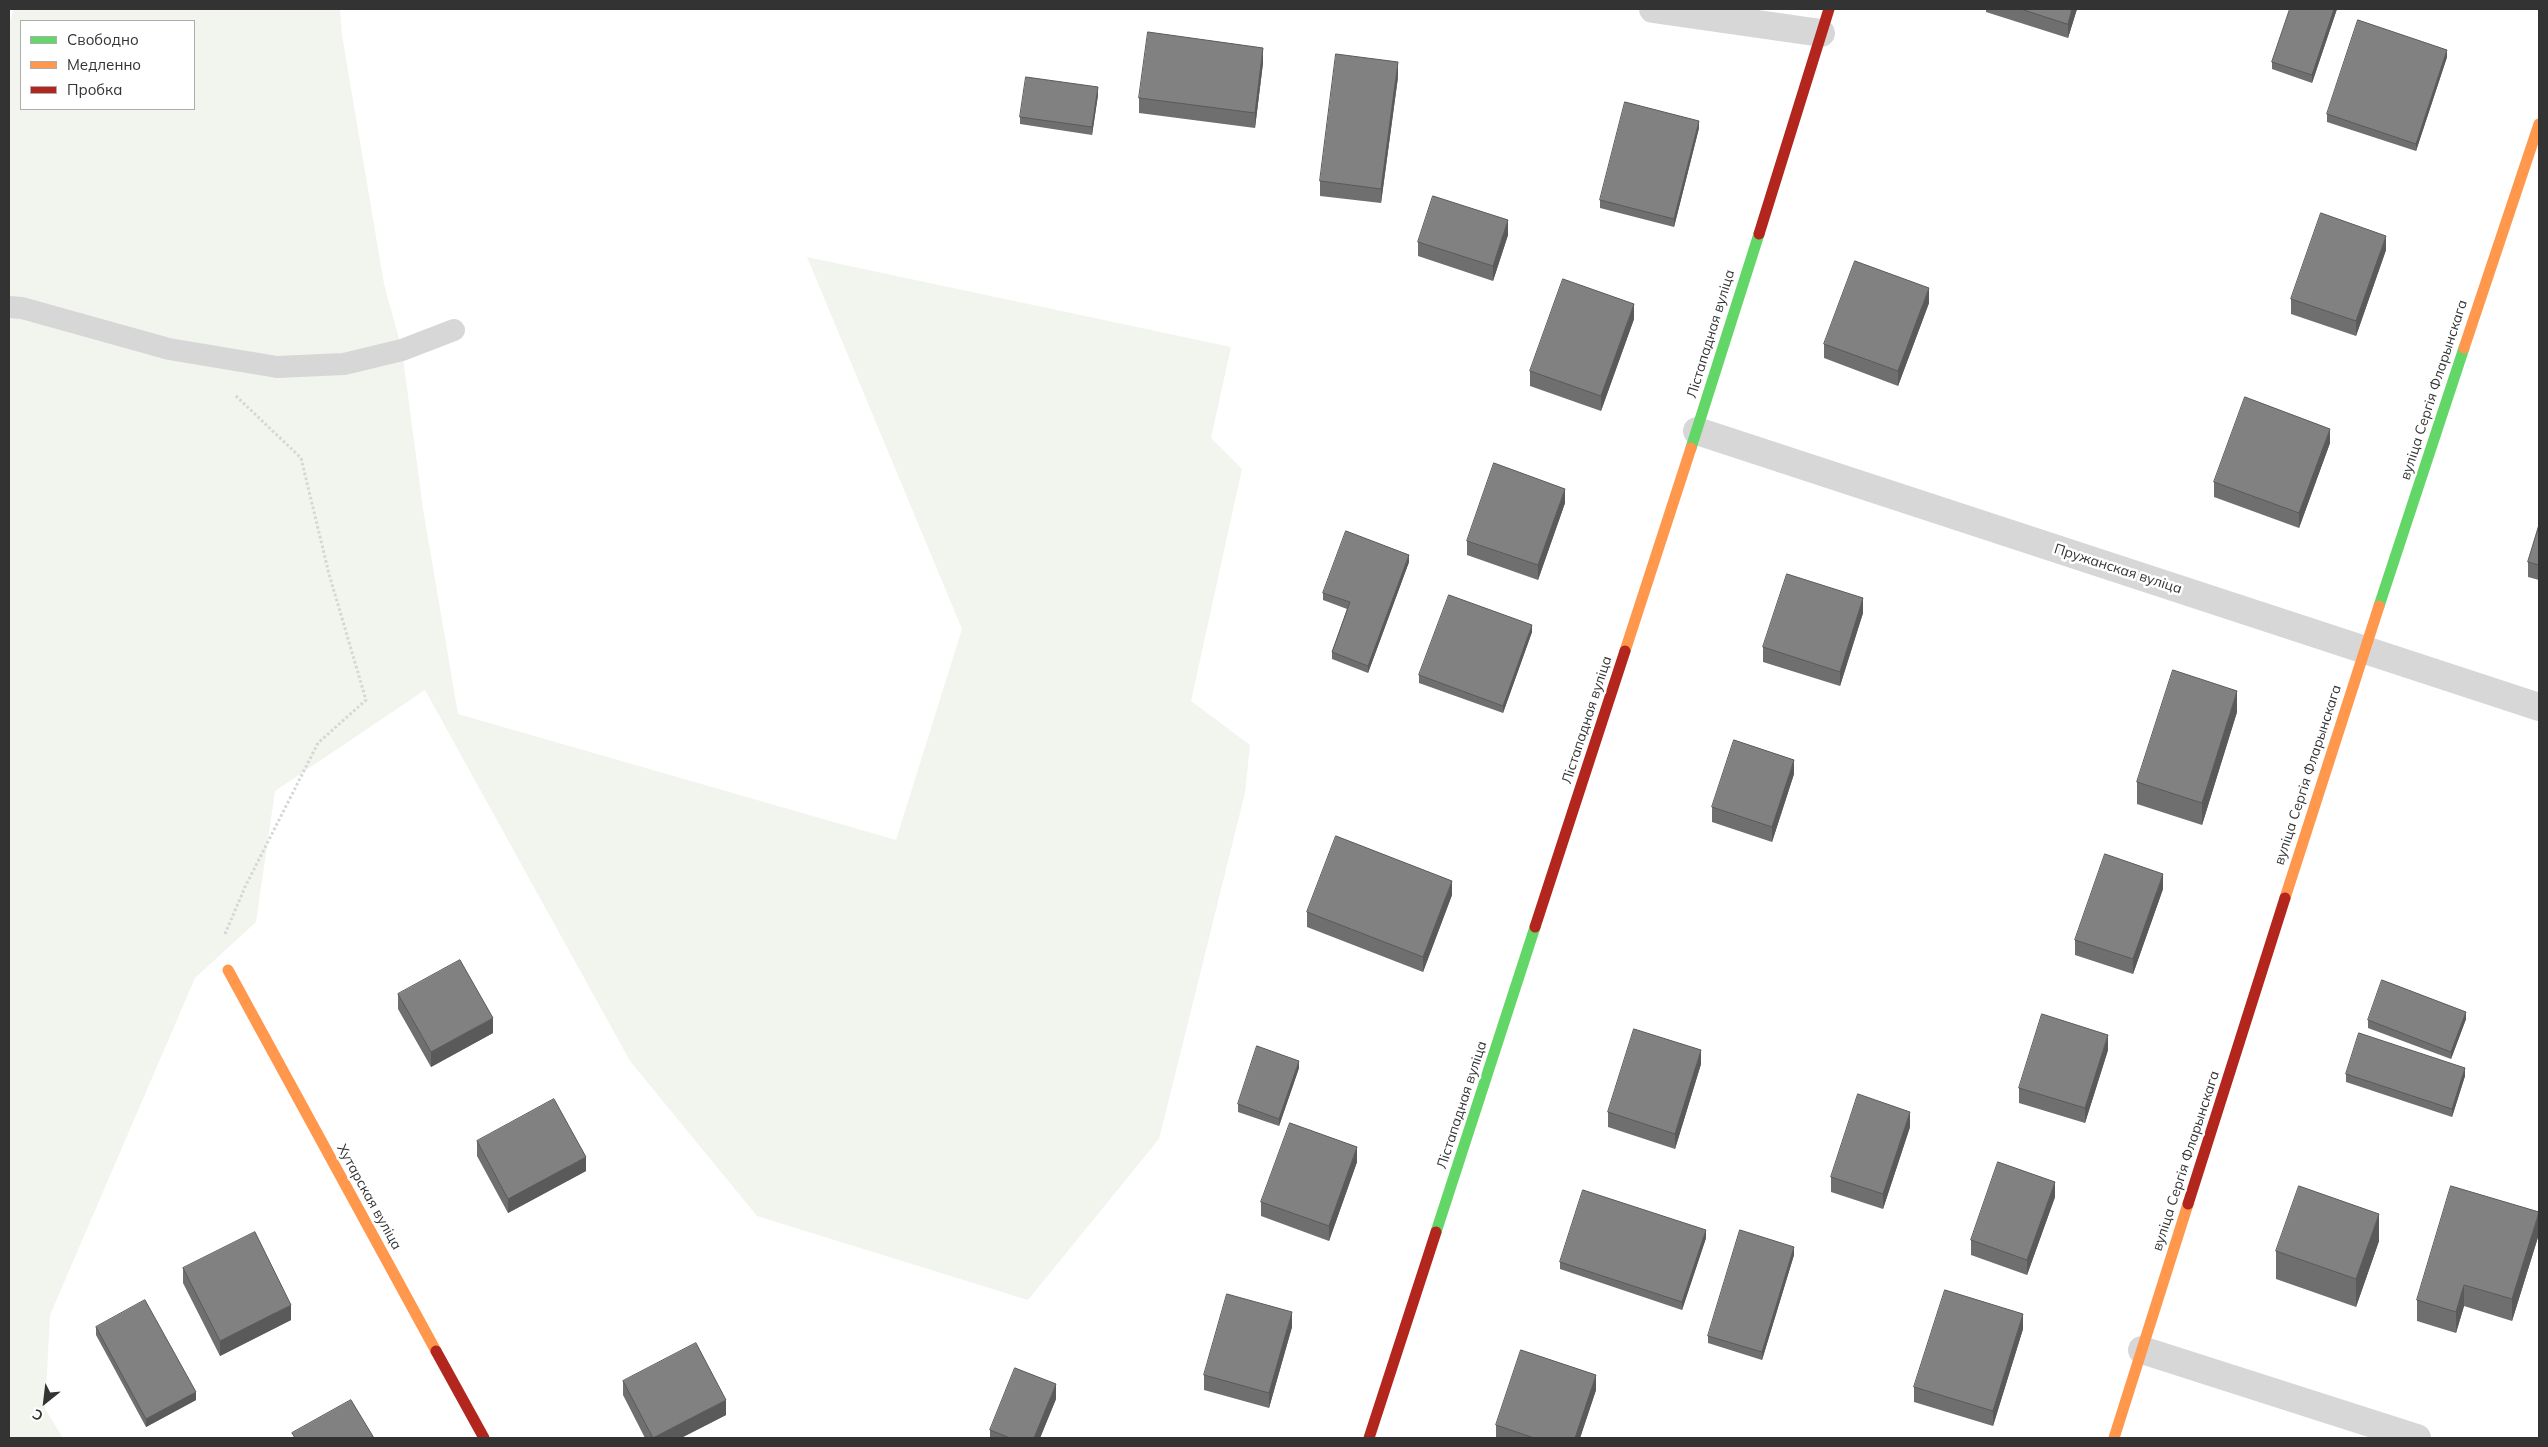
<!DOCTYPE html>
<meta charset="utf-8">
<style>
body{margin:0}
#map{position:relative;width:2548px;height:1447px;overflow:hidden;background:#fff;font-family:Mulish,sans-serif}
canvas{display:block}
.frame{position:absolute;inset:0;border:10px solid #333;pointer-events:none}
.legend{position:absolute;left:20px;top:20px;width:175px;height:90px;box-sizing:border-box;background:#fff;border:1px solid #adadad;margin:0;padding:6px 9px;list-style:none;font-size:15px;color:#333}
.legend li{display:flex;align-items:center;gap:10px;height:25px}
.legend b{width:25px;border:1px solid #adadad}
.north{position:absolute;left:20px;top:1377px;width:50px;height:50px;-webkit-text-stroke:4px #fff;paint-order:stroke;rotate:209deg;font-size:14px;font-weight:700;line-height:20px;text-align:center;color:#333}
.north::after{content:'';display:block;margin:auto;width:18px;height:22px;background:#333;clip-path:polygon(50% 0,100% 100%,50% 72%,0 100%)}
</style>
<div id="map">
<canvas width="2548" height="1447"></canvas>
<div class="frame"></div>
<ul class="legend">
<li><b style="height:6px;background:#63d668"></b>Свободно</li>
<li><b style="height:6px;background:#ff974d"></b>Медленно</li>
<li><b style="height:6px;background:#b3261e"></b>Пробка</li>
</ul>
<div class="north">С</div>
</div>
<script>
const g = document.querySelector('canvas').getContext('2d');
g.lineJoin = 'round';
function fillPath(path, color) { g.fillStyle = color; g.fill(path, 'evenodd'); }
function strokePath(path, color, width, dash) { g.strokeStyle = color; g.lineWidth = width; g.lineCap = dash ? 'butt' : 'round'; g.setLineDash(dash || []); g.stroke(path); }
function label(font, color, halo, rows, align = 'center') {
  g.font = font + ' Mulish,sans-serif'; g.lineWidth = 5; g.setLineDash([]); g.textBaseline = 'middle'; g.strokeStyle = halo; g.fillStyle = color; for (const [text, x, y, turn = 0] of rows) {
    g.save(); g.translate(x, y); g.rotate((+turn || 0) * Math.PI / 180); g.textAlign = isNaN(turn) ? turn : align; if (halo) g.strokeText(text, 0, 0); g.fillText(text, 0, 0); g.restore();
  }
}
fillPath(new Path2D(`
 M14,9h326l2,26 42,249 18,66 21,159 35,205 438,126 66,-211 -155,-372 424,90 -20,91 31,31 -51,232 59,44 -5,48 -86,346 -131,161 -271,-84 -127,-155 -205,-371 -150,101 -19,131 -61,56 -145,337 -5,94 18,29h-54v-1414zM21,21h173v88h-173z`), '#f1f5ed');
strokePath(new Path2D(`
 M225,934l20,-47 73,-144 48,-43 -37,-126 -28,-116 -66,-63`), '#d6d6d6', 3, [2.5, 2.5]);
strokePath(new Path2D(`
 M9,307l13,1 147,41 108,18 67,-3 58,-14 52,-20`), '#d7d7d7', 22);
strokePath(new Path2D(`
 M1653,9l168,24
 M1697,431l842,276
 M2142,1350l275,88`), '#d7d7d7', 28);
strokePath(new Path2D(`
 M1691,448l68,-214
 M2379,606l85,-258
 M1436,1232l99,-305`), '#63d668', 11);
strokePath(new Path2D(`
 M2464,348l75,-224
 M1625,651l66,-203
 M2285,898l94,-292
 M228,970l208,381
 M2114,1438l74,-234`), '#ff974d', 11);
strokePath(new Path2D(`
 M1759,234l70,-225
 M1535,927l90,-276
 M2188,1204l97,-306
 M436,1351l48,87
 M1369,1438l67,-206`), '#b3261e', 11);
fillPath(new Path2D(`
 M1986,9h91l-9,29 -82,-26z
 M2290,9h47l-25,74 -40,-14v-7z
 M2447,57l-31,94 -89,-29v-8z
 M1263,63l-8,65 -116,-15v-15z
 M1398,77l-17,126 -61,-7v-15z
 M1098,95l-6,40 -72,-11v-7z
 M1699,128l-25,99 -74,-19v-8z
 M1508,235l-15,46 -75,-25v-14z
 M2386,250l-30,86 -65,-22v-15z
 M1929,303l-31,83 -74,-28v-14z
 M1634,319l-33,92 -71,-25v-15z
 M2330,443l-31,85 -85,-31v-15z
 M1565,503l-27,77 -71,-25v-14z
 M2539,525v55l-11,-3v-15z
 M1409,562l-41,111 -36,-14v-7l15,-43 -24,-9v-7z
 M1863,613l-23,73 -77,-24v-15z
 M1532,632l-29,81 -84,-30v-8z
 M2237,712l-35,113 -65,-21v-22z
 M1794,774l-22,68 -60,-20v-15z
 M2163,889l-30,85 -58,-19v-15z
 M1452,895l-29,77 -116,-45v-15z
 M398,994l95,39 -62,34 -33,-58z
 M2466,1019l-15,40 -83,-31v-8z
 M2108,1050l-23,73 -66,-20v-15z
 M1701,1064l-26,85 -67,-22v-15z
 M1299,1068l-20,58 -41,-14v-8z
 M2346,1074l119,2 -13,41 -106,-35z
 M1910,1127l-27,82 -52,-17v-15z
 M477,1141l109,30 -78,42 -31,-57z
 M1357,1162l-28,79 -68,-25v-14z
 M2055,1197l-28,78 -56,-20v-15z
 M2539,1234l-27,87 -48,-15 -8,27 -39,-12v-21z
 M1706,1238l-24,72 -122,-41v-7z
 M2379,1241l-23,66 -80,-28v-28z
 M1794,1255l-32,105 -54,-17v-7z
 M183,1268l108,52 -71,36 -37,-73z
 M96,1327l100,73 -50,27 -50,-92z
 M1292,1327l-23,81 -65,-18v-15z
 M2023,1329l-30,97 -79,-24v-15z
 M623,1381l103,34 -45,23h-36l-22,-43z
 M1596,1390l-16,48h-84v-13z
 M1056,1399l-16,39h-50v-8z`), '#6f6f6f');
fillPath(new Path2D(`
 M2072,9h5l-9,29v-14z
 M2334,9h3l-25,74v-8z
 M1263,48v15l-8,65v-15z
 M2447,50v7l-31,94v-7z
 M1398,62v15l-17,126v-14z
 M1098,87v8l-6,40v-8z
 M1699,121v7l-25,99v-8z
 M1508,220v15l-15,46v-15z
 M2386,236v14l-30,86v-15z
 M1929,288v15l-31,83v-15z
 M1634,304v15l-33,92v-15z
 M2330,429v14l-31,85v-15z
 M1565,489v14l-27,77v-15z
 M1409,555v7l-41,111v-7z
 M1863,598v15l-23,73v-14z
 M1532,625v7l-29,81v-7z
 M2237,691v21l-35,113v-22z
 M1794,760v14l-22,68v-15z
 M2163,874v15l-30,85v-15z
 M1452,881v14l-29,77v-15z
 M2466,1012v7l-15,40v-7z
 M493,1018v15l-62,34v-15z
 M2108,1035v15l-23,73v-15z
 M1701,1050v14l-26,85v-15z
 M1299,1061v7l-20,58v-7z
 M2465,1068v8l-13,41v-8z
 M1910,1112v15l-27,82v-15z
 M1357,1147v15l-28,79v-15z
 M586,1157v14l-78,42v-14z
 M2055,1182v15l-28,78v-15z
 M2539,1212v22l-27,87v-22z
 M2379,1214v27l-23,66v-28z
 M1706,1230v8l-24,72v-8z
 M1794,1247v8l-32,105v-8z
 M2464,1285v21l-8,27v-21z
 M291,1305v15l-71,36v-15z
 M1292,1312v15l-23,81v-15z
 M2023,1314v15l-30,97v-15z
 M1596,1375v15l-16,48h-5z
 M1056,1384v15l-16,39h-6z
 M196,1392v8l-50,27v-8z
 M726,1400v15l-45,23h-28z`), '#5a5a5a');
const building = new Path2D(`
 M2021,9h51l-4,15z
 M2290,9h44l-22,66 -40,-13z
 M2358,20l89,30 -31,94 -89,-30z
 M1148,32l115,16 -8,65 -116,-15z
 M1336,54l62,8 -17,127 -61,-8z
 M1026,77l72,10 -6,40 -72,-10z
 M1625,102l74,19 -25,98 -74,-19z
 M1433,196l75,24 -15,46 -75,-24z
 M2321,213l65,23 -30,85 -65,-22z
 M1855,261l74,27 -31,83 -74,-27z
 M1563,279l71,25 -33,92 -71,-25z
 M2245,397l85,32 -31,84 -85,-31z
 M1494,463l71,26 -27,76 -71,-24z
 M2539,525v40l-11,-3z
 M1346,531l63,24 -41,111 -36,-14 18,-50 -27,-9z
 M1787,574l76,24 -23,74 -77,-25z
 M1449,595l83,30 -29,81 -84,-31z
 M2173,670l64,21 -35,112 -65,-21z
 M1734,740l60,20 -22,67 -60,-20z
 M1336,836l116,45 -29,76 -116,-45z
 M2105,854l58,20 -30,85 -58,-19z
 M460,960l33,58 -62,34 -33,-58z
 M2382,980l84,32 -15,40 -83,-32z
 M2042,1014l66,21 -23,73 -66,-20z
 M1634,1029l67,21 -26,84 -67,-22z
 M2359,1033l106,35 -13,41 -106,-35z
 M1257,1046l42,15 -20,58 -41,-15z
 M1858,1094l52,18 -27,82 -52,-17z
 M554,1099l32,58 -78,42 -31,-58z
 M1290,1123l67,24 -28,79 -68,-24z
 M1998,1162l57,20 -28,78 -56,-20z
 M2299,1186l80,28 -23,65 -80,-28z
 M2451,1186l88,26 -27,87 -48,-14 -8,27 -39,-12z
 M1583,1190l123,40 -24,72 -122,-40z
 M1740,1230l54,17 -32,105 -54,-16z
 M255,1232l36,73 -71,36 -37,-73z
 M1945,1290l78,24 -30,97 -79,-24z
 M1227,1294l65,18 -23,81 -65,-18z
 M145,1300l51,92 -50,27 -50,-92z
 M696,1343l30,57 -73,38 -30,-57z
 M1521,1350l75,25 -21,63h-41l-38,-13z
 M1015,1368l41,16 -22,54h-24l-20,-8z
 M351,1400l23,38h-79l-3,-5z`);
fillPath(building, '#818181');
strokePath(building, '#5a5a5a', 1);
label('14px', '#333', '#fff', [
 ["Лістападная вуліца",1711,334,-73],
 ["вуліца Сергія Фларынскага",2434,390,-72],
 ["Пружанская вуліца",2118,569,18],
 ["Лістападная вуліца",1587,720,-72],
 ["вуліца Сергія Фларынскага",2308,775,-72],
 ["Лістападная вуліца",1462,1105,-72],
 ["вуліца Сергія Фларынскага",2186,1161,-72],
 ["Хутарская вуліца",369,1197,61]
]);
</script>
